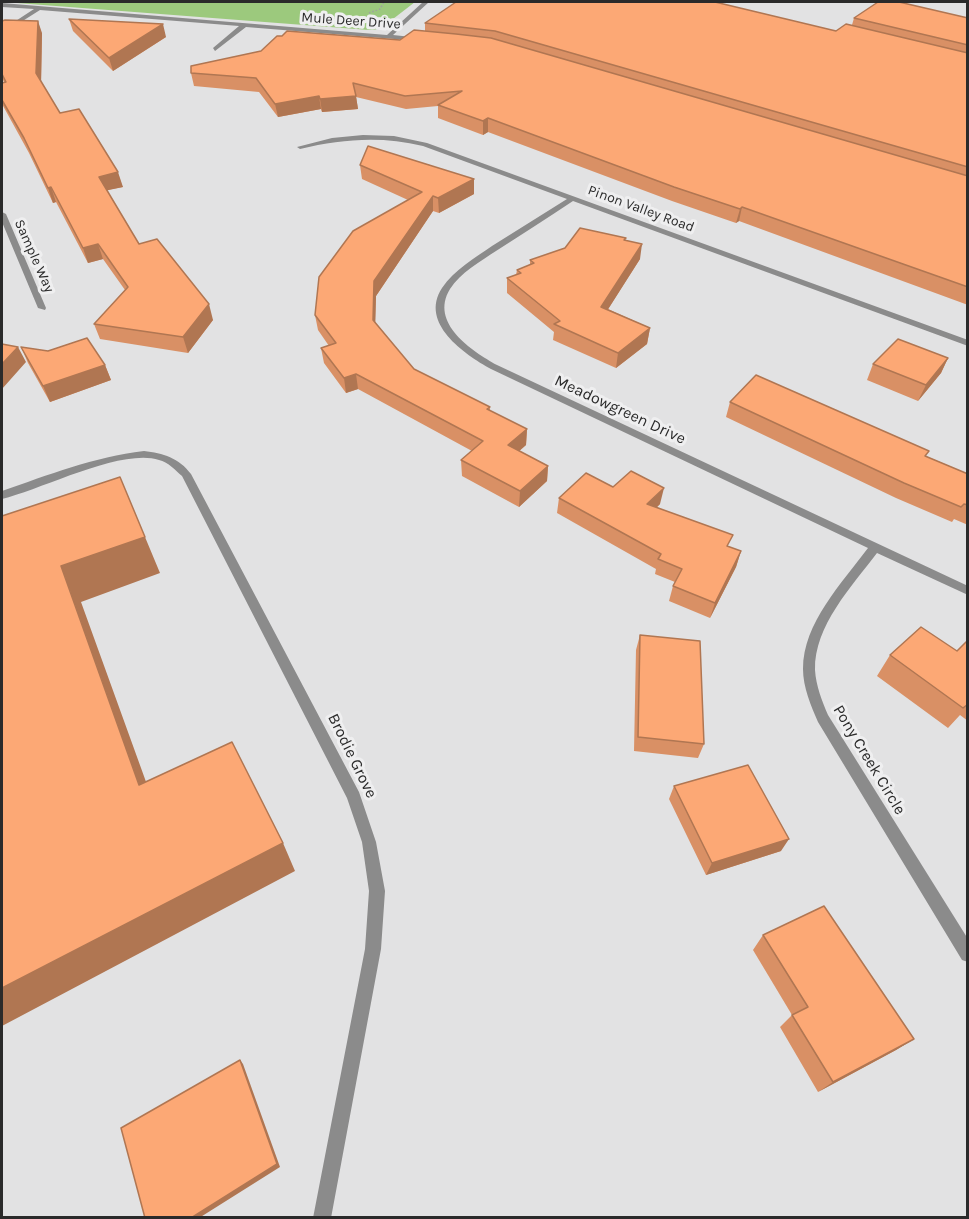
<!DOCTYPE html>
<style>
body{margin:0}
#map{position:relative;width:969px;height:1219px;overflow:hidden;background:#e2e2e3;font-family:Karla,sans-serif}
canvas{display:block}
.frame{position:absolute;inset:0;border:3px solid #2a2a2a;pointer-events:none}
</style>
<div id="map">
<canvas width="969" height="1219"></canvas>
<div class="frame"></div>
</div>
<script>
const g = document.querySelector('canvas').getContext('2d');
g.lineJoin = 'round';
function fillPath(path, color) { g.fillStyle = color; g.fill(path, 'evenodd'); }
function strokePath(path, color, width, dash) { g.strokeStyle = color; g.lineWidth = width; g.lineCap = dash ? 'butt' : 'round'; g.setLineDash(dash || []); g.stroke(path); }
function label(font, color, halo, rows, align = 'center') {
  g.font = font + ' Karla,sans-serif'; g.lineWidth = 6; g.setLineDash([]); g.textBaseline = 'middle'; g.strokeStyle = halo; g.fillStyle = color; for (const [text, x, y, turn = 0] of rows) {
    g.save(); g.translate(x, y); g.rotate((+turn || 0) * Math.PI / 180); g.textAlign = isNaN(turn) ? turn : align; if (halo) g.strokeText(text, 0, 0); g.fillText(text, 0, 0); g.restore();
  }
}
fillPath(new Path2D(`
 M4,2h411l-35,27 -11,1z`), '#9cc97d');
strokePath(new Path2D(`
 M369,13l11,-4 4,-7`), '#a0a0a1', 1.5, [1.5, 2]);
fillPath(new Path2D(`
 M423,2h6l-36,33 28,3 -2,3 -173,-14 -31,24 -2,-3 26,-22 -199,-16 -38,24v-4l32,-21 -32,-2v-4l385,32z
 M363,135l31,1 33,7 541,197v6l-395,-145c-25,17 -51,33 -77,50 -15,10 -36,22 -46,38 -21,34 22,62 47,76l471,221v9l-91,-42c-25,33 -63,73 -62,117 1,16 7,31 13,45l140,224v23l-6,-2 -144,-238c-7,-16 -15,-35 -15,-53 0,-46 39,-86 65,-121l-377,-179c-27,-15 -72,-46 -49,-81 12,-18 33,-30 50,-42 25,-16 50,-31 75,-47l-144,-53c-42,-10 -81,-7 -123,3l-3,-2 35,-9z
 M2,212l4,2 40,94 -1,2 -7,-2 -36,-86z
 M144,451c19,2 35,7 47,23l168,318 17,50 9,49 -4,58 -50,269h-18l52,-269 4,-58 -7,-49 -15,-44 -165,-322c-7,-6 -14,-14 -23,-16 -38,-12 -118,30 -157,39v-8c46,-16 92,-34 142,-40z`), '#8b8b8b');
fillPath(new Path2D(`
 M854,18h114v287l-229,-84 -3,2 -64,-22 -184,-69 -5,3 -45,-17v-12l-32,3 -50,-12 2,12 -36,3 -1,-3 -43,8 -19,-25 -65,-6 -3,-13 209,-33 25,-9v-8l411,8 16,-6z
 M69,19l97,18 -53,34 -40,-40z
 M2,21l40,12 -1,48 19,32 63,74 -16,3 32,54 74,76 -25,33 -88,-14 -6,-15 31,-34 -22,-31 -15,4 -32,-61 -3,1 -24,-50 -27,-49v-21l2,-1 -2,-4z
 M360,165l114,14v15l-35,19 -6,-2 -57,85 -1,26 39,47 76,38v4l37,18 -1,16 -7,6 29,15 -1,15 -28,26 -57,-31 -1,-16 11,-9 -114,-62 -12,4 -22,-30 -3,-15 8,-2 -11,-16 -3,-15 93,-115 -46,-21z
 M626,238l-1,2 15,19 -32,50 42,19 -3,16 -31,24 -63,-28 1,-8 -47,-39v-15l9,-3 1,-5 13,-5v-5z
 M21,347l84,18 6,15 -61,22 -22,-39z
 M948,358l-7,15 -23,28 -51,-21 6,-16z
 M730,402l196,54 42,18v51l-14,-6 -2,3 -56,-24 -170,-81z
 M613,487l47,17 -3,3 72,40 12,4 -5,16 -26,51 -41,-17 4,-15 2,-4 -20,-8 1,-5 -99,-56 2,-15z
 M640,635l64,109 -6,14 -64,-7 2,-101z
 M968,640v81l-8,-6 -12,13 -71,-52 13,-21 67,-4z
 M674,786l107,65 -75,24 -37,-76z
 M763,935l151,104 -18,11 -78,42 -38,-65 12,-12 -39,-65z`), '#d99065');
fillPath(new Path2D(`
 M38,21l4,12 -1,53 -5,-13z
 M163,24l3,13 -53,34 -4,-13z
 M319,96l2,13 -43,8 -3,-13z
 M356,96l2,13 -36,3 -2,-13z
 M488,118v14l-5,3v-14z
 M118,172l5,15 -19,4 -5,-14z
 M474,179v15l-35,19 -1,-15z
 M51,187l5,15 -3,1 -5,-15z
 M433,196v15l-57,85 -1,39 -2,-15 1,-39z
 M742,207l-3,14 -3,2 4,-14z
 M98,244l5,15 -15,4 -5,-15z
 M642,244l-2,15 -40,63 1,-15z
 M209,304l4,16 -25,33 -5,-16z
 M650,328l-3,16 -31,24 2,-15z
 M18,347l8,15 -24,27v-25z
 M948,358l-7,15 -23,28 8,-16z
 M105,365l6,15 -61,22 -7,-16z
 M356,374l2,15 -12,4 -2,-15z
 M527,429l-1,16 -18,16v-16z
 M548,466l-1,15 -28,26 1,-16z
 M120,477l40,96 -79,29 77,213 -19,-30 -78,-219z
 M664,488l-4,16 -16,16 3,-16z
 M741,551l-5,16 -26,51 5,-15z
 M789,839l-8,12 -75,24 6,-12z
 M283,843l12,28 -293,155v-38z
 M914,1039l-18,11 -78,42 15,-10z
 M240,1060l3,4 37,103 -81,51h-8z`), '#b07652');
const building = new Path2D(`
 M456,2h259l121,29 10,-7 122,29v114l-473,-136 -70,-8z
 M878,2h21l69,16v27l-114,-27z
 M69,19l94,5 -54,34z
 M5,20l33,1 -2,52 24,40 19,-4 39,63 -19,5 40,67 18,-5 52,65 -26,33 -89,-13 34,-37 -30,-43 -15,4 -32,-61 -3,1 -24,-50 -22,-38v-17l4,-1 -4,-8v-53z
 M414,30l42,4 35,4 477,138v111l-226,-80 -2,2 -66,-22 -186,-69 -5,3 -45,-16 24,-14 -57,5 -52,-13 3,13 -36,3 -1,-3 -44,8 -19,-26 -65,-5v-7l70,-15 16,-15h5l5,-5 113,9z
 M368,146l106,33 -36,19 -5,-2 -59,85 -1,39 41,49 76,38 -3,2 40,20 -19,16 40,21 -28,25 -59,-31 22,-19 -127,-67 -12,4 -23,-30 15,-5 -21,-28 4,-38 34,-46 69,-39 -62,-27z
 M580,228l46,10 -2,2 18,4 -41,63 49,21 -32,25 -64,-29 6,-3 -53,-43 14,-5 -4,-3 17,-7 -4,-3 35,-12z
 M87,338l18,27 -62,21 -22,-39 27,4z
 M898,339l50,19 -22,27 -53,-21z
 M2,344l16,3 -16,17z
 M756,375l173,76 -4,5 43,18v31l-4,-1 -3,3 -57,-24 -174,-81z
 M631,471l33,17 -17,16 86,31 -6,11 14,5 -26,52 -42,-17 9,-17 -24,-10 3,-5 -102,-56 27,-25 27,14z
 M120,477l25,60 -84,29 78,219 93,-43 51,101 -281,145v-472z
 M921,627l36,24 11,-11v64l-5,4 -73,-53z
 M640,635l60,6 4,103 -66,-7z
 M748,765l41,74 -77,24 -38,-77z
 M824,906l90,133 -81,43 -41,-67 16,-8 -45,-72z
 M240,1060l37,104 -86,54h-46l-24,-90z`);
fillPath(building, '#fca875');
strokePath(building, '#b07652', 1.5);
label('14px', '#2a2a2a', '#efeff0', [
 ["Mule Deer Drive",351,21,4],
 ["Pinon Valley Road",641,209,20],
 ["Sample Way",34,256,66]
]);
label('16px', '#2a2a2a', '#efeff0', [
 ["Meadowgreen Drive",620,410,25],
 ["Brodie Grove",352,756,64],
 ["Pony Creek Circle",869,760,59]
]);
</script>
